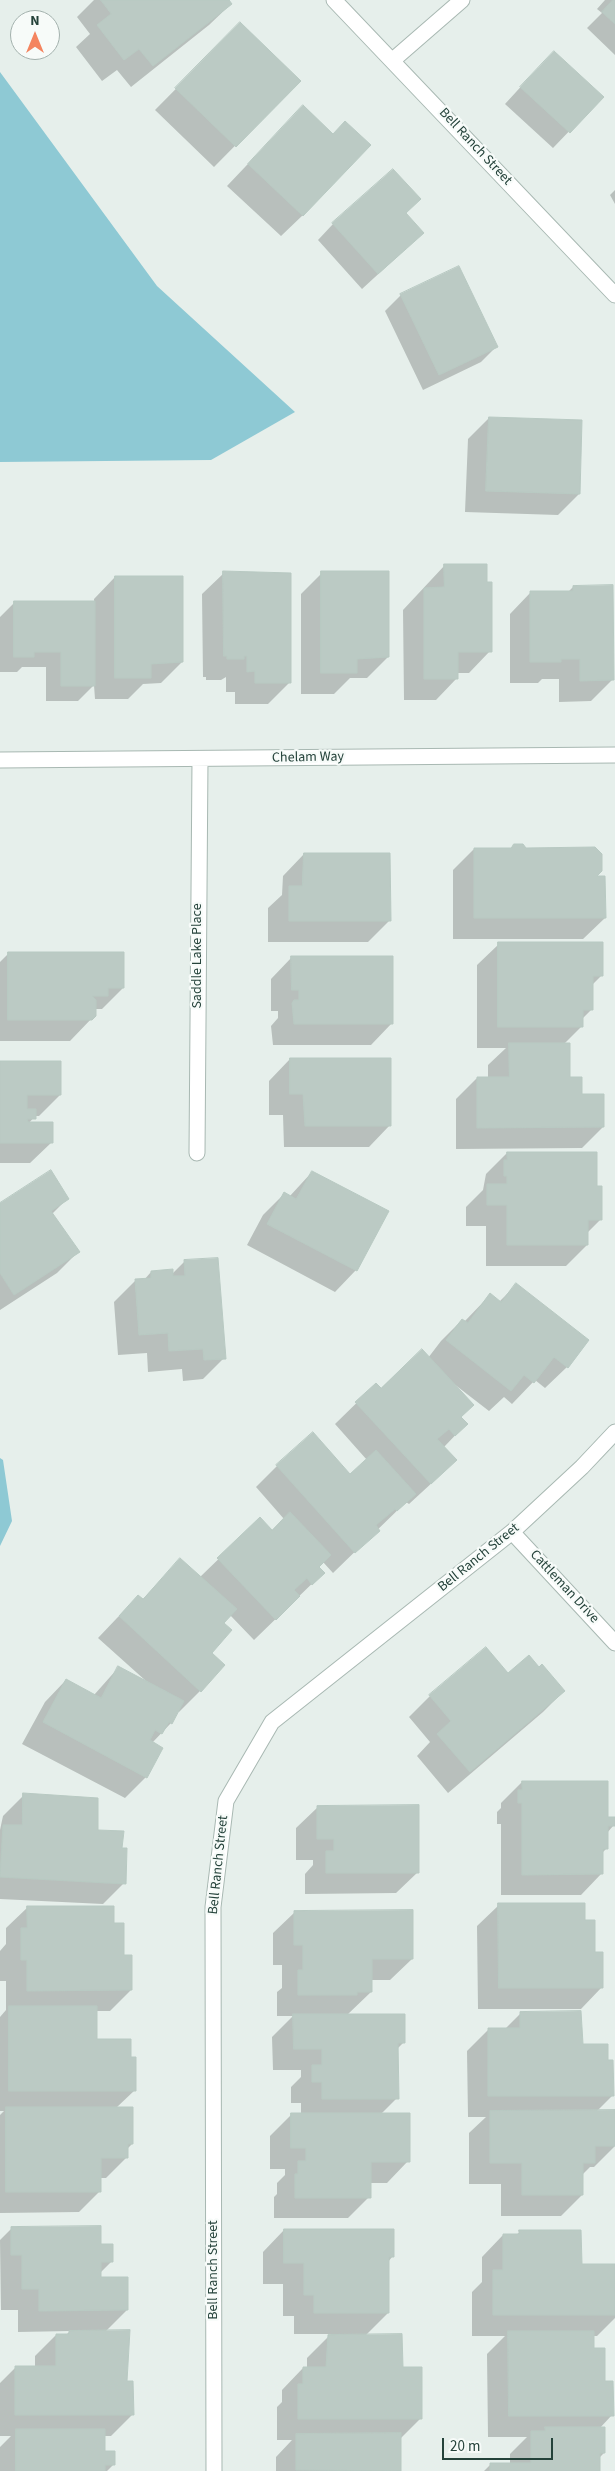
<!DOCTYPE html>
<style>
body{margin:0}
#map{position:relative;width:615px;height:2471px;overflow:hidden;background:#e6efeb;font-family:"Source Sans 3",sans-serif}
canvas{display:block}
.north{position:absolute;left:10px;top:10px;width:50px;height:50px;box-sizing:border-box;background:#f7fbf9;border:1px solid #a3b1ad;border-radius:50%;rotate:0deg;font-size:14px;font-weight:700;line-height:20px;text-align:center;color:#24423a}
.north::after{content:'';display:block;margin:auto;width:18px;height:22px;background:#f4845f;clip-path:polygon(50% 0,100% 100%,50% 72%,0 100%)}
.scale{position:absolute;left:442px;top:2438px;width:111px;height:22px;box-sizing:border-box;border:2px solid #24423a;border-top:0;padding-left:6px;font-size:15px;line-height:18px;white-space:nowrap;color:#24423a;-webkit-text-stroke:4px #f7fbf9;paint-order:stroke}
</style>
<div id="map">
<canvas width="615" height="2471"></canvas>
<div class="north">N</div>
<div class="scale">20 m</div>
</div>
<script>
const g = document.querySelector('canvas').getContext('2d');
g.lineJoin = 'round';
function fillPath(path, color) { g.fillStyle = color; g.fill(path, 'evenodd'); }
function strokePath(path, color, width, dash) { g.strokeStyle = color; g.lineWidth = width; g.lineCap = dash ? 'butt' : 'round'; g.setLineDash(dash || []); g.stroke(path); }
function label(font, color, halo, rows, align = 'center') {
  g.font = font + ' "Source Sans 3",sans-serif'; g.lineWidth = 4.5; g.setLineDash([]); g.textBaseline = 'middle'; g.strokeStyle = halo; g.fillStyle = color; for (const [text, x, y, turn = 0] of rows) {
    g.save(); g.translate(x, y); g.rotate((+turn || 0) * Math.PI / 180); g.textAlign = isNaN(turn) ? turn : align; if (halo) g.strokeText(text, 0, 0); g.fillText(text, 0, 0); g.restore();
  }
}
fillPath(new Path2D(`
 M0,72l157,214 138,126 -84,48 -211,2z
 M0,1458l3,2 9,61 -12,25z`), '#8ec9d4');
fillPath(new Path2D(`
 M94,0h134l3,4 -22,21 -78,62 -14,-17 -15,11 -26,-34 14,-13 -13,-17z
 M605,0h10v55l-28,-27 15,-15 -5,-4z
 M240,24l59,57 -85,86 -59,-57z
 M538,68l64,29 -49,51 -48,-44z
 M282,128l21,87 -22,21 -54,-50z
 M615,190v14l-5,-9z
 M405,214l18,19 -61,56 -44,-49 15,-16z
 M401,295l96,51 -16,16 -58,28 -38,-79z
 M489,418l90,76 -21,21 -93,-3 3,-73z
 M445,565l45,86 -21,22h-12v5l-21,22h-32l-1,-90z
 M224,573l66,109 -22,22h-33v-12h-9v-15l-5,3h-15v-3h-3l-1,-83z
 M322,573l66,84 -21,21h-17l-16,16h-33v-100z
 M115,577l67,85 -21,21 -18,1 -15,15h-33l-1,-14 -16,16h-32v-34h-24l-5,5h-17v-55l14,-14 80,-1v-3z
 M573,587l39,93 -21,21 -32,1v-23h-17l-4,4h-28v-69l21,-22h37z
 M474,849h51l69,28 11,41 -22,21h-130v-69z
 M304,854l86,66 -22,22h-100v-34l14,-13 1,-19z
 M499,944l103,31 -10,10v24l-10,10v7l-18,18 5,34 34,49 -21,21 -126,1v-50l21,-21h11v-13l18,-17h-29v-83z
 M8,954l115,34 -21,21h-8v7l-24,25h-70v-79z
 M292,957l100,66 -21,22h-98l-2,-19 7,-8v-7h-7v-32z
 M290,1059l100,66 -21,22h-85l-1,-32h-14v-34z
 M0,1063l60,32 -21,21h-4l-6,7 23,19 -22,21h-30z
 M507,1153l88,34 6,32 -14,14v12l-21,21h-80v-40h-20v-19l17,-17 3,-16z
 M312,1172l44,98 -21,22 -88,-47 16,-30 21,-21 5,3z
 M68,1198l-16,16 26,38 -21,21 -57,37v-105z
 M185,1261l39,97 -21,21 -20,2 -1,-12 -34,3 -1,-19 -29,2 -4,-53 22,-22h8l7,-8 21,2z
 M516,1285l71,55 -20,27 -22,21 -10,-8 -23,24 -8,-7 -15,14 -35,-27 6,34 6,6 -22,23 -10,34 -25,23 -3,-2 -73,71 -10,-11 -6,5 6,6 -69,67 -24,-25 -8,8 -12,30 -10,38 -21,21 -2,-2 -6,13 -19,20 -6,34 -21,21 -103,-54 23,-42 21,-22 28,15 24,-27 28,13 -48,-43 19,-20 21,-21 4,3 38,-40 20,17 60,-58 12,13 12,-13 -28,-32 21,-21 73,10 17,-16 -32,-36 41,-40 4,5 48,-31 13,-17 21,-21 2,2 26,-27 9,7z
 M486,1649l22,26 56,16 -21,21 -95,81 -31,-37 13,-14 -21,-25 21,-21z
 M522,1782l85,36 6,8 -6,7v15l-5,5v20l-21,22h-80v-71h-4v-12l4,-4v-5z
 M24,1795l97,54 3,34 -21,21 -103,-5v-69l3,-14z
 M318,1807l100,65 -22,21 -91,1v-20l8,-9v-5h-17v-32z
 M499,1905l84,16 19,66 -21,22h-103l-1,-83z
 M28,1907l84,17 19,66 -21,21h-15v30l34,17 6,32 -19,18 16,36 -5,5v8l-21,21h-6v13l-21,21 -79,1v-98l4,-4h-4v-94l6,-7v-29h-6v-30l6,-7v-16z
 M295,1912l117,47 -22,21h-19v12l-24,23 57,27 -7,7v49l-16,16 27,47 -21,22h-18v14l-21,21h-74v-21l3,-3v-11l8,-8v-6h-15v-33l21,-21h10v-12h-10v-16l10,-10v-7h-28l-1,-33 21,-21h-16v-24l5,-4v-23h-9v-32z
 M521,2013l61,32 25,17 5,34 -16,16h19v34l-21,21h-4l-8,8v20l-21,21h-60v-32h-32v-51l17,-16h-18l-1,-66 21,-21h16z
 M12,2228l88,18 12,15 -12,12v5l27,32 -22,22 20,50 8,32 -22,22h-7v17l10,11 -7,7h-107v-24l11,-11h-11v-53l15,-15 20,-1v-11l21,-21h10l4,-4 -52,1v-22h-17l-1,-70z
 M284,2230l108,27 -4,5v51l-23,23 37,32 18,51 -20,20v32h-124v-14l16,-17h-15v-33l5,-5v-12l21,-22h4v-10l24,-24h-37v-18h-11v-32h-20v-32z
 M520,2232l95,50v36l-18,18h-4v13l19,66 -13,14 5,24 -5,5v13h-115l7,-7h19v-10l17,-17h-39l-1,-83 18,-18h-33v-44l10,-10v-25l21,-22h13z`), '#0003');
const building = new Path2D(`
 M101,0h128l3,4 -79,62 -14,-17 -15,11 -27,-35 14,-11z
 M613,0h2v24l-13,-12z
 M240,22l61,59 -65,66 -61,-59z
 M554,51l50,46 -34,36 -50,-46z
 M303,105l30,29 12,-13 26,24 -68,71 -55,-52z
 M393,169l28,30 -15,14 18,20 -46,41 -46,-51z
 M459,266l39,81 -59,28 -39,-81z
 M489,417l93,3 -2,74 -94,-3z
 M444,564h43v18h5v70h-34v27h-34v-91l20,-1z
 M223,571l68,2v110h-36v-12l-8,1v-16h-3v3h-17v-3h-3z
 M321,571h68v86l-32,2v14h-36z
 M115,576h68v86l-32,2v14h-36z
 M613,585l1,95 -34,1v-22h-19v3h-31v-71h43v-5z
 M14,601h81v85h-34v-34h-27v5h-20z
 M514,844h9l3,4 69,-1 7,7v17l-5,5h8l1,42h-132v-70h37z
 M304,853h86l1,68h-102v-35h13z
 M498,942h105v34h-10v34h-10v17h-85z
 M8,952h116v36h-16v8h-16l4,4v16l-4,4h-84z
 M291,956h102v68h-99l-2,-21 2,-3h5v-10h-7z
 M509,1043h61v34h12v17h22v33l-127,1v-51h32z
 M290,1058h101v68h-86l-2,-32h-13z
 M0,1061h61v34h-34v14h9v10h-9l1,3h25v21h-53z
 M507,1152h90v34h5v34h-14v25h-81v-40h-20v-21h20v-8h-3v-16h3z
 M51,1170l18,29 -18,12 29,41 -66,43 -14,-22v-70z
 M312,1171l77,40 -32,60 -90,-47 17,-32 12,7z
 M218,1258l8,101 -22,1 -1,-11 -34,2 -1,-18 -29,2 -4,-56 16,-1v-7l22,-2v7h12l-1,-16z
 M516,1283l73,57 -21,28 -14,-11 -20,26 -10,-8 -13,16 -65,-51 16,-21 6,4 22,-30 11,9z
 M422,1349l52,56 -13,12 7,7 -13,12 -6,-7 -12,10 20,21 -26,24 -76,-82 21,-19 5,5z
 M313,1432l37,42 26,-24 40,44 -19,17 -2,-2 -19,16 4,6 -25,22 -79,-88z
 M290,1512l41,43 -12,12 6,6 -13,12 -5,-7 -13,12 6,6 -24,24 -59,-62 43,-41 12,13z
 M180,1558l57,51 -13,14 8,7 -20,23 13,12 -24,27 -82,-76 19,-21 5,4z
 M486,1647l22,26 21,-18 10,12 3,-3 23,27 -95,81 -33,-38 14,-13 -22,-26z
 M118,1666l66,35 -12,23 -3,-2 -7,12 -7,-4 -5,10 13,8 -16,30 -104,-56 23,-43 35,19z
 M522,1781h86v36h7v9h-7v23h-5v25l-81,1v-72h-4v-13h4z
 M23,1793l75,5v32l26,1 -2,17h5l-1,36 -126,-7 3,-52h19z
 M419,1805v68h-93v-22h8v-12h-17v-33z
 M498,1903h87v17h10v32h8v36h-104z
 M27,1906h87v17h10v32h8v35l-105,1v-31h-6v-32h6z
 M413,1910v49h-41v33h-15v3h-59v-25h5v-25h-9v-34z
 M9,2006h88v33h34v18h5v34h-127z
 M581,2011l2,33h25v16h5l1,36h-126v-68h32v-16z
 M293,2014h112v29h-7l1,56h-77v-17h-10v-17h10v-16h-28z
 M6,2107h127v37h-5v14h-27v34h-95z
 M615,2110v36h-20v17h-12v32h-61v-32h-32v-52z
 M291,2113h119v49h-39v36h-76v-24h3v-13h8v-13h-15z
 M101,2226v18h12v18h-12v15h27v33l-89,1v-22h-17v-34h-11v-28z
 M284,2229h110v28h-5v56h-75v-18h-10v-32h-20z
 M519,2230h62l1,34h33v51h-122v-45h10v-36h16z
 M130,2330l-3,51h6l1,34h-119v-49h41v-32h13v-3z
 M508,2331h86v17h11v33h8l1,35h-105z
 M402,2334l1,33h19v52h-124v-35h5v-17h23l2,-32z
 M545,2427h60v26h-5v18h-110v-8h41v-32h14z
 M16,2429h89v22h10v14h-10v6h-89z
 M401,2433v38l-105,-1v-36z`);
fillPath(building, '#bbcac4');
strokePath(building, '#b8c9c2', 1);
const minor = new Path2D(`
 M334,0l281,295
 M393,60l69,-60
 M0,760l615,-5
 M197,1153l3,-393
 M512,1532l103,111
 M214,2471l-1,-564 13,-106 46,-79 240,-190 70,-65 33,-35`);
strokePath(minor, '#a8b8b2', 17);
strokePath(minor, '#fff', 15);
label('14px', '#24423a', '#f7fbf9', [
 ["Bell Ranch Street",475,147,47],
 ["Chelam Way",308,758,-1],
 ["Saddle Lake Place",198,956,-90],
 ["Bell Ranch Street",479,1558,-39],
 ["Cattleman Drive",564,1587,47],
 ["Bell Ranch Street",219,1865,-84],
 ["Bell Ranch Street",214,2270,-90]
]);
</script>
